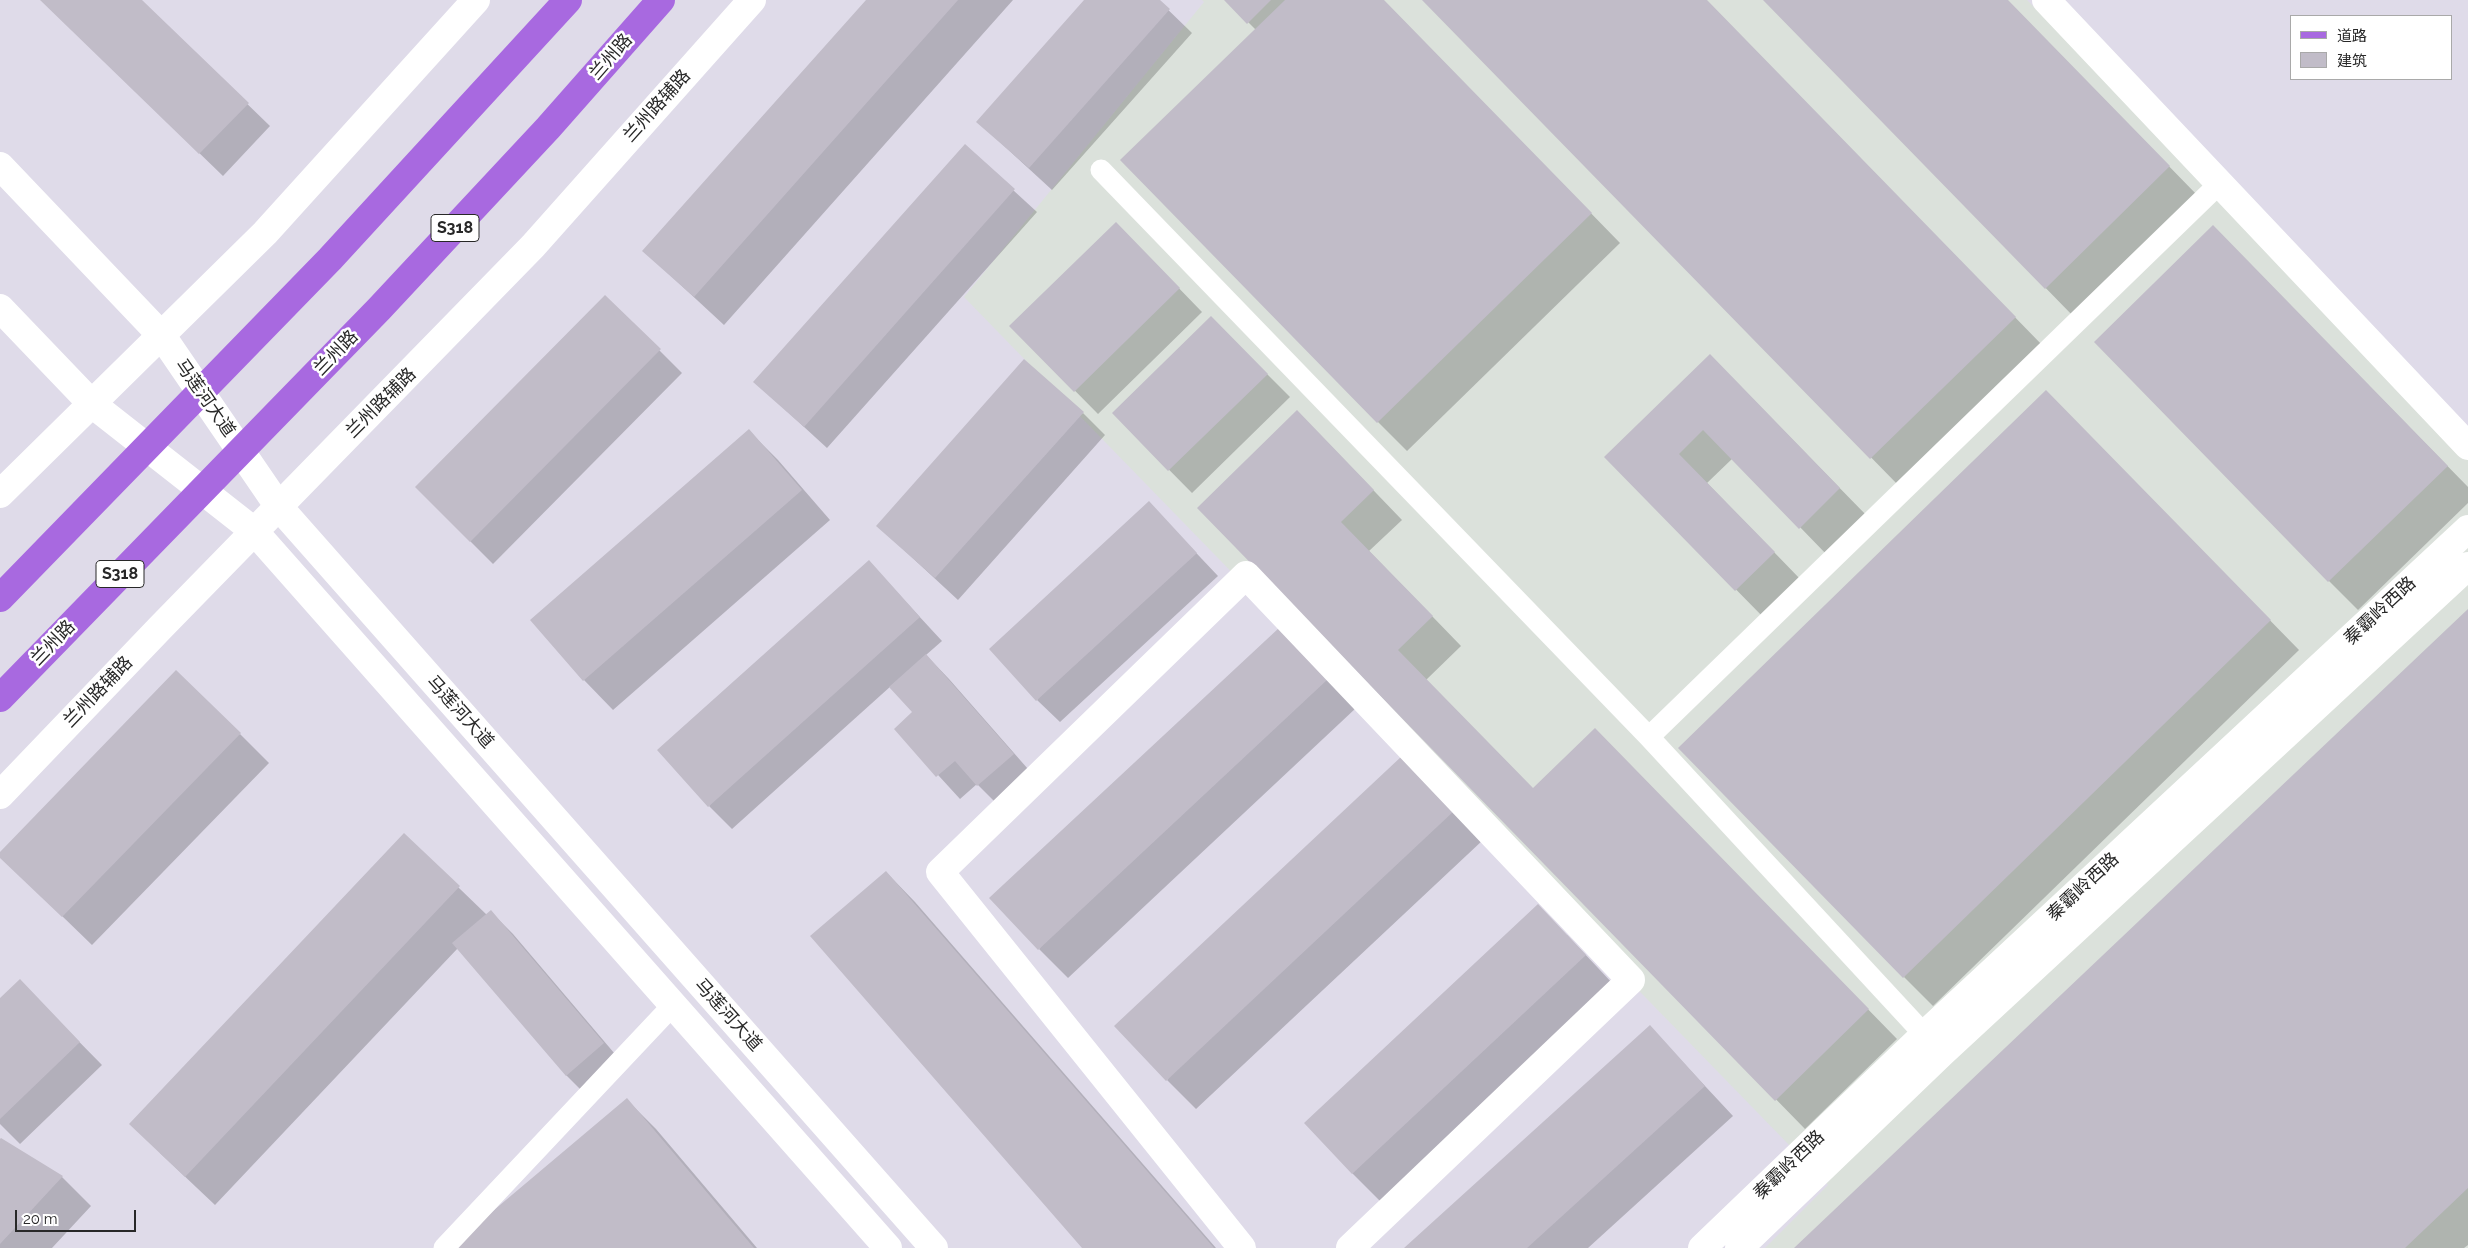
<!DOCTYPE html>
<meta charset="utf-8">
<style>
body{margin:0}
#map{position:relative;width:2468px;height:1248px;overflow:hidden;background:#dfdbe9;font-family:Raleway,"Noto Sans SC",sans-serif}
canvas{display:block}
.legend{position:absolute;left:2290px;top:15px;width:162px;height:65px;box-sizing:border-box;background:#fff;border:1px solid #a9a9a9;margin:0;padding:6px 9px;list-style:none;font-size:15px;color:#282828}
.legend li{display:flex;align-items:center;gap:10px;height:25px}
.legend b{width:25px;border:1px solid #a9a9a9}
.scale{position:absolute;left:15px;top:1210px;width:121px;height:22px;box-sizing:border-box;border:2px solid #282828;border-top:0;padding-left:6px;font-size:15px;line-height:18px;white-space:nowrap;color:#282828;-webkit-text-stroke:4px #fff;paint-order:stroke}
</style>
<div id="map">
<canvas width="2468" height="1248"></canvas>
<ul class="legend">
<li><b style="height:6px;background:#a869e0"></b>道路</li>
<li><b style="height:14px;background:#c1bcc8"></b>建筑</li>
</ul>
<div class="scale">20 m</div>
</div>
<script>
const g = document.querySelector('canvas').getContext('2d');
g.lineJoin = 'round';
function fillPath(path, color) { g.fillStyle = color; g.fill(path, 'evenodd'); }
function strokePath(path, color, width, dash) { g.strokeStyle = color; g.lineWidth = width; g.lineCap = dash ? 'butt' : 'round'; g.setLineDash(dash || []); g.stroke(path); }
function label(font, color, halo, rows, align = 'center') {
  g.font = font + ' Raleway,"Noto Sans SC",sans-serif'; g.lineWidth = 5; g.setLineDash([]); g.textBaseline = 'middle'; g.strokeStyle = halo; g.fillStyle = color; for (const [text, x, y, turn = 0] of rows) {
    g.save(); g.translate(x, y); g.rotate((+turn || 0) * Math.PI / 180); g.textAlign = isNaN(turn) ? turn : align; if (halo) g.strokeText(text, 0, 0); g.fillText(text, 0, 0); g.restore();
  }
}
fillPath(new Path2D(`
 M1202,0h825l441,441v807h-703l63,-63 -864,-888 240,-295z`), '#dbe1db');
fillPath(new Path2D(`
 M41,0h99l130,126 -47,50z
 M867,0h146l-289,325 -80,-74z
 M1086,0h72l34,33 -140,157 -74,-68z
 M1226,0h157l237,243 -213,208 -29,-29 -122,-392z
 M1424,0h282l338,347 -144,140z
 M1765,0h242l191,196 -124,121z
 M965,146l72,66 -210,236 -72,-66z
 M1139,247l63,65 -104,102 -87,-88z
 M2242,256l226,231v16l-110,107 -29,-29z
 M605,296l77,77 -189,191 -77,-77z
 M1211,318l79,79 -98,96 -79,-80z
 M1739,385l130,133 -40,39 -96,-99 -26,25 96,99 -38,37 -159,-162z
 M1083,413l22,22 -147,165 -80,-74z
 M2075,421l224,229 -366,356 -29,-29z
 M749,431l29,29 52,60 -217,190 -29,-30 -52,-60z
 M1326,441l76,79 -33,31 92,95 -35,34 107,109 91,-30 273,280 -92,90 -606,-621z
 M1149,503l69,73 -158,146 -23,-22z
 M869,562l73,79 -16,14 23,24 86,98 -34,31 -24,-24 -17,15 -64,-70 18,-16 -23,-27 -159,143 -23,-23z
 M2468,611v634l-4,3h-668z
 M1280,629l76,79 -288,270 -29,-29z
 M240,734l29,29 -177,182 -92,-89v-2z
 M1403,757l80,83 -287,269 -29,-29z
 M404,835l83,80 4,-3 22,22 113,133 -37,31 -23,-23 -108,-127 -243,257 -55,-52z
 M886,872l29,30 301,346h-133z
 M1567,935l47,50 -233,217 -29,-29z
 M0,1000l42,4 60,61 -82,79 -20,-20z
 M1650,1027l83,89 -145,132h-182z
 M627,1100l29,29 101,119h-306z
 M0,1141l62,36 29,29 -39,42h-52z`), '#0003');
fillPath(new Path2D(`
 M40,0h102l107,103 -50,51z
 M866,0h92l-264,297 -52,-46z
 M1084,0h76l10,9 -141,159 -53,-46z
 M1224,0h47l-24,24z
 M1285,0h99l208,213 -215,210 -257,-263z
 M1422,0h285l309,317 -146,142z
 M1763,0h245l162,166 -125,123z
 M965,144l50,45 -211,238 -51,-45z
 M1116,222l64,66 -106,104 -65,-66z
 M2213,225l235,241 -120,116 -234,-240z
 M605,295l56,54 -191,193 -55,-55z
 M1211,316l57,58 -100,97 -56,-58z
 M1710,354l130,134 -41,41 -96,-99 -24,24 96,98 -40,39 -131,-134z
 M1024,359l60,53 -149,166 -59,-52z
 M2046,390l225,230 -368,358 -225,-230z
 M1297,410l77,80 -33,32 92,94 -35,34 135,138 62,-60 274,281 -94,92 -578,-593z
 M749,429l53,61 -219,191 -53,-61z
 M1149,501l48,52 -161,148 -47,-52z
 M869,560l51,57 -212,190 -51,-57z
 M2468,609v579l-63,60h-611z
 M1280,627l48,52 -290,271 -49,-52z
 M926,654l88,100 -37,32 -22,-25 -19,16 -42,-48 18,-17 -23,-25z
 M176,670l65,63 -179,184 -62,-59v-6z
 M1403,755l52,55 -289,271 -52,-55z
 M404,833l56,53 -275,291 -56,-53z
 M886,871l328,377h-132l-272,-312z
 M1538,904l48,51 -234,219 -48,-51z
 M491,910l113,133 -38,33 -114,-133z
 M20,979l60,63 -80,77v-121z
 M1650,1025l55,61 -178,162h-123z
 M627,1098l127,150h-305z
 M1,1138l62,38 -63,68v-105z`), '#c1bcc8');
strokePath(new Path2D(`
 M1101,170l548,567 286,309
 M1649,737l570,-553
 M444,1248l229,-243`), '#fff', 21);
strokePath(new Path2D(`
 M2046,0l422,446
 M1242,1248l-302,-376 306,-297 385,405 -281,268`), '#fff', 28);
strokePath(new Path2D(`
 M0,494l265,-261 211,-233
 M279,507l655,741
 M254,531l634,717
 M0,795l160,-167 373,-382 219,-246
 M1702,1248l223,-214 543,-505
 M1739,1248l203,-195 526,-487`), '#fff', 28);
strokePath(new Path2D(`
 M0,166l162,170 117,171
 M0,308l92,96 162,127`), '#fff', 28);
strokePath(new Path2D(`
 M0,598l330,-339 238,-259
 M0,698l379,-389 169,-181 113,-128`), '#a869e0', 28);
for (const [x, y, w] of [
 [455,228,48],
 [120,574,48]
]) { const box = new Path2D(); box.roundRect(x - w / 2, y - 13.5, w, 27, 4); g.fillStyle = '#fff'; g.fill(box); strokePath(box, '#282828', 1); }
label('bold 16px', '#282828', null, [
 ["S318",455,228],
 ["S318",120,574]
]);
label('18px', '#282828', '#fff', [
 ["兰州路",611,57,-49],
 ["兰州路辅路",657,106,-48],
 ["兰州路",336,353,-46],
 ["马莲河大道",205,398,55],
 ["兰州路辅路",381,403,-45],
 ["秦霸岭西路",2380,611,-43],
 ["兰州路",53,643,-46],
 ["兰州路辅路",98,692,-46],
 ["马莲河大道",460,712,48],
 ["秦霸岭西路",2083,887,-43],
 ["马莲河大道",728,1015,48],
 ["秦霸岭西路",1789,1165,-44]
]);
</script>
